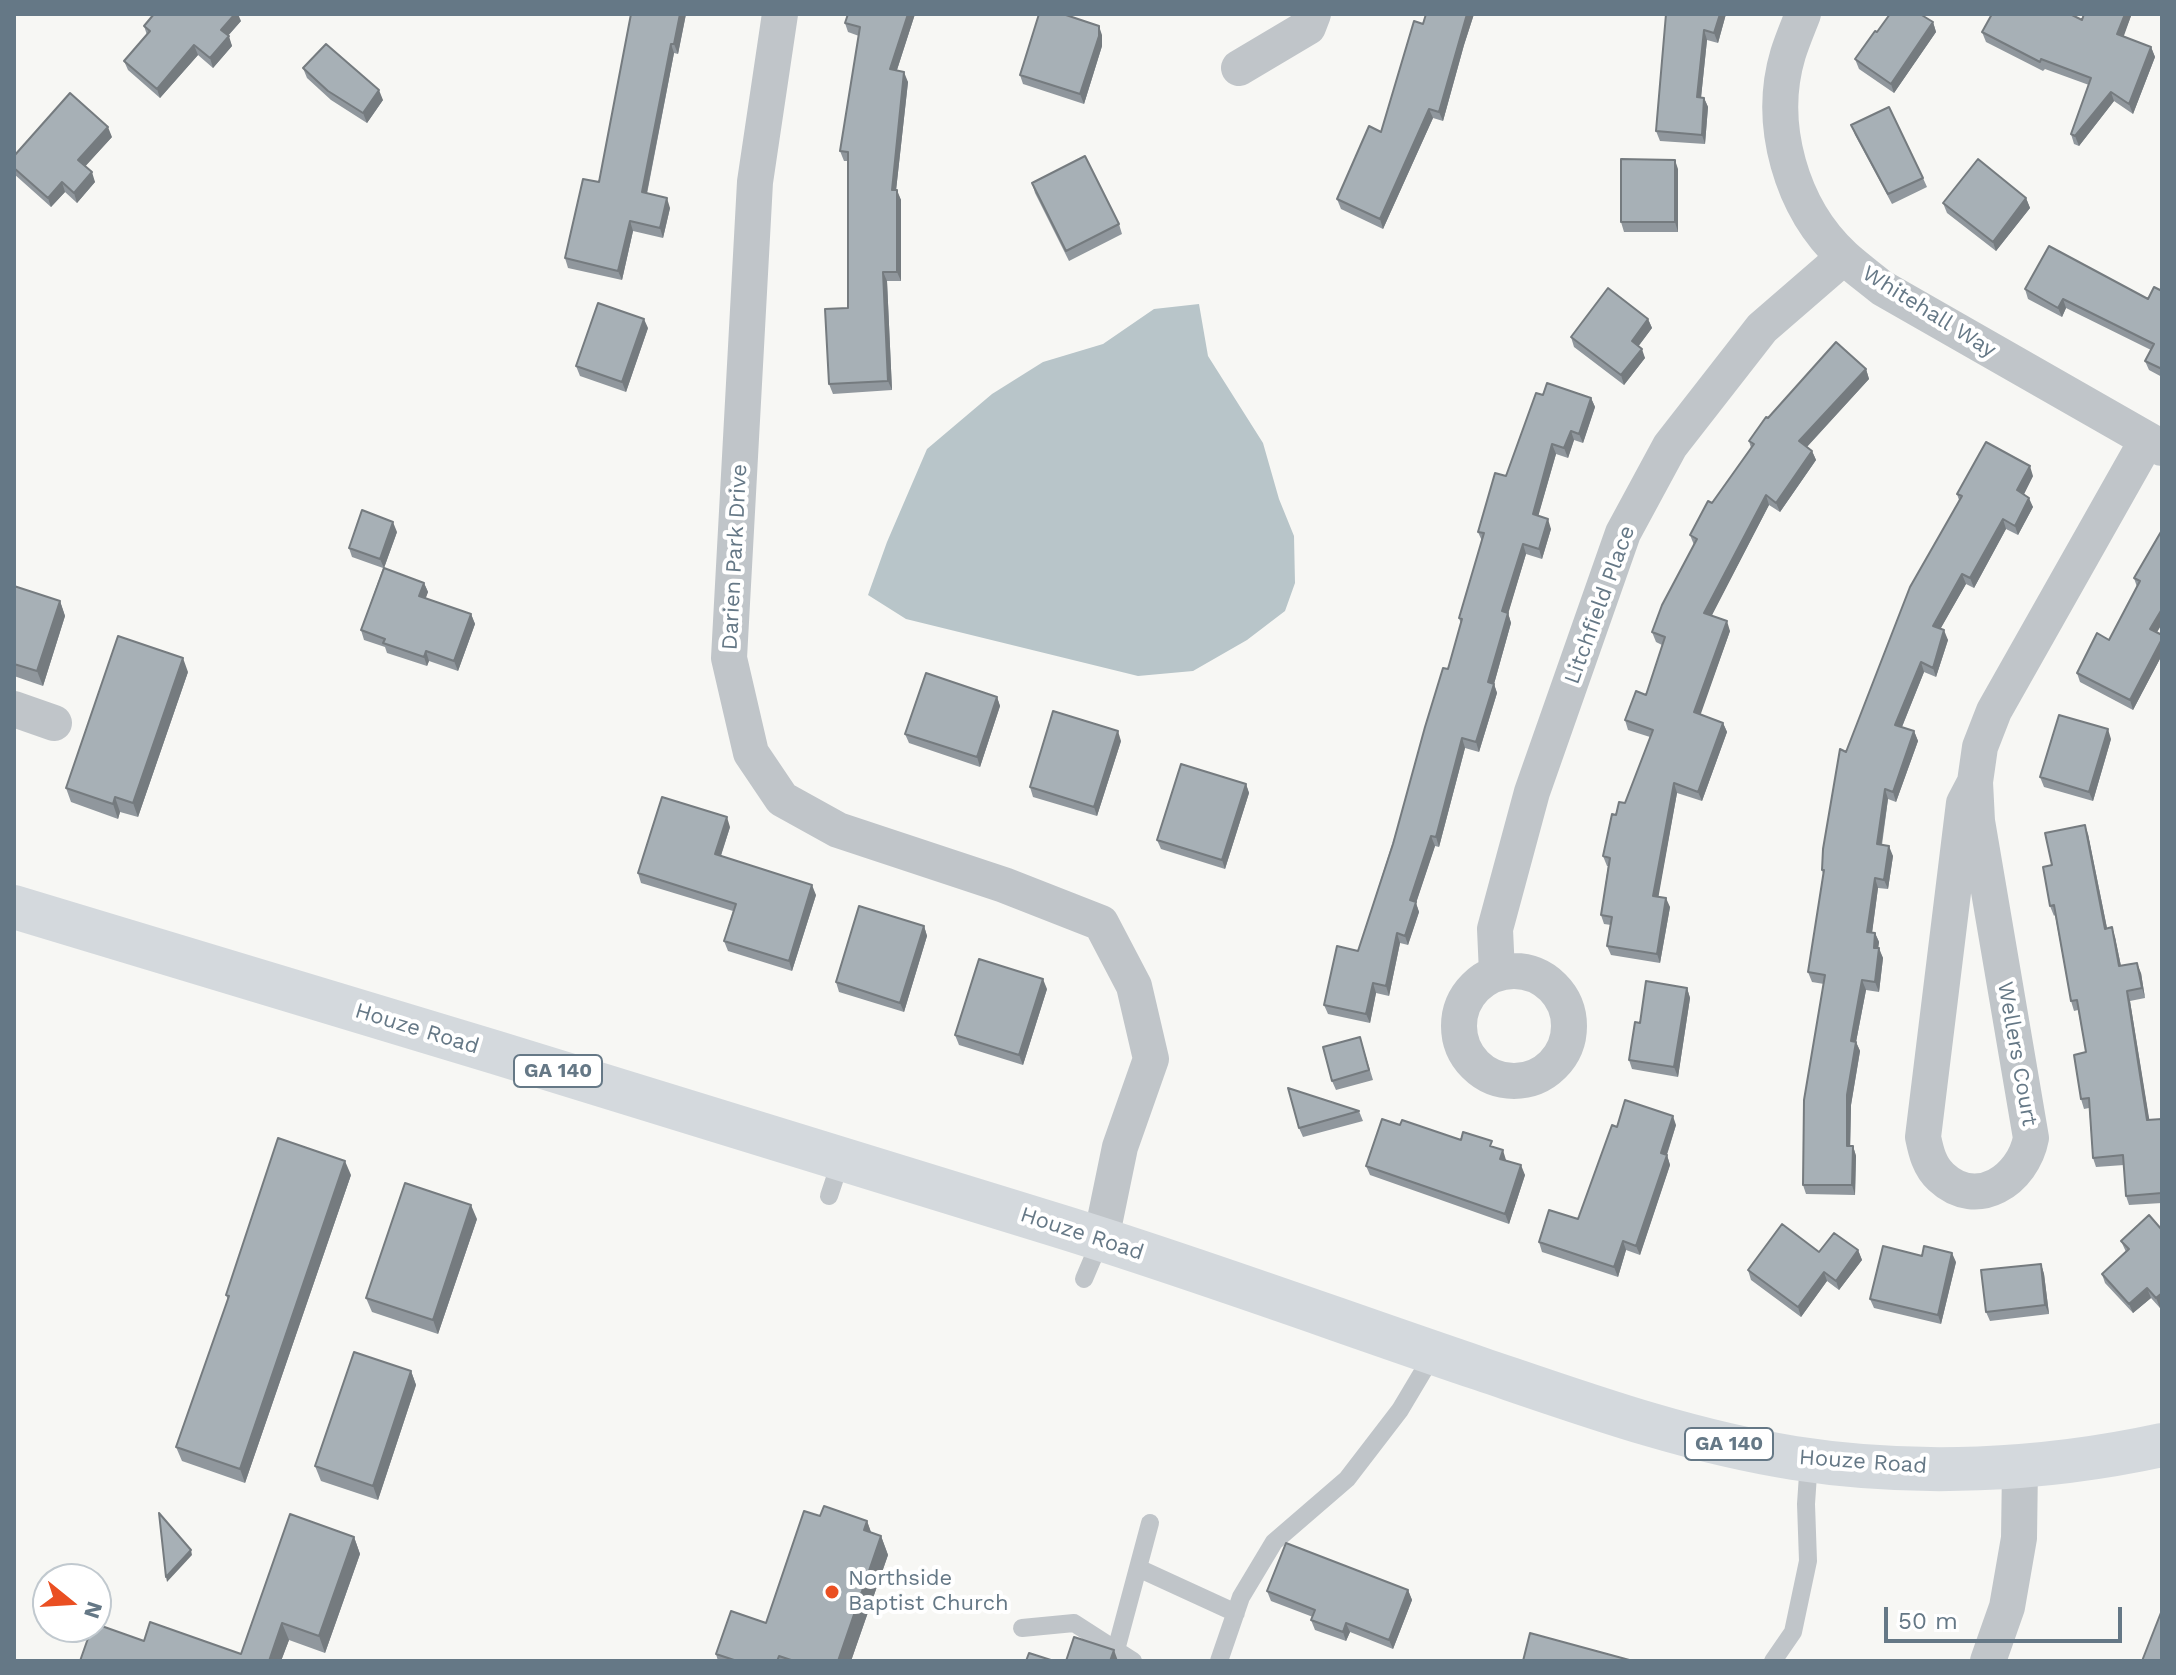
<!DOCTYPE html>
<style>
body{margin:0}
#map{position:relative;width:2176px;height:1675px;overflow:hidden;background:#f7f7f4;font-family:"Work Sans",sans-serif}
canvas{display:block}
.frame{position:absolute;inset:0;border:16px solid #657886;pointer-events:none}
.north{position:absolute;left:32px;top:1563px;width:80px;height:80px;box-sizing:border-box;background:#fff;border:2px solid #c1c9cf;border-radius:50%;rotate:108deg;font-size:22px;font-weight:700;line-height:32px;text-align:center;color:#657886}
.north::after{content:'';display:block;margin:auto;width:28px;height:36px;background:#ea4f22;clip-path:polygon(50% 0,100% 100%,50% 72%,0 100%)}
.scale{position:absolute;left:1884px;top:1607px;width:238px;height:36px;box-sizing:border-box;border:4px solid #657886;border-top:0;padding-left:10px;font-size:24px;line-height:28px;white-space:nowrap;color:#657886;-webkit-text-stroke:6px #fff;paint-order:stroke}
</style>
<div id="map">
<canvas width="2176" height="1675"></canvas>
<div class="frame"></div>
<div class="north">N</div>
<div class="scale">50 m</div>
</div>
<script>
const g = document.querySelector('canvas').getContext('2d');
g.lineJoin = 'round';
function fillPath(path, color) { g.fillStyle = color; g.fill(path, 'evenodd'); }
function strokePath(path, color, width, dash) { g.strokeStyle = color; g.lineWidth = width; g.lineCap = dash ? 'butt' : 'round'; g.setLineDash(dash || []); g.stroke(path); }
function label(font, color, halo, rows, align = 'center') {
  g.font = font + ' "Work Sans",sans-serif'; g.lineWidth = 8; g.setLineDash([]); g.textBaseline = 'middle'; g.strokeStyle = halo; g.fillStyle = color; for (const [text, x, y, turn = 0] of rows) {
    g.save(); g.translate(x, y); g.rotate((+turn || 0) * Math.PI / 180); g.textAlign = isNaN(turn) ? turn : align; if (halo) g.strokeText(text, 0, 0); g.fillText(text, 0, 0); g.restore();
  }
}
fillPath(new Path2D(`
 M1199,304l9,52 55,87 16,56 15,37 1,47 -10,28 -38,29 -54,31 -55,5 -232,-57 -38,-24 19,-53 40,-93 65,-55 51,-32 60,-18 51,-35z`), '#b8c5c9');
strokePath(new Path2D(`
 M829,1196l13,-39
 M1084,1279l17,-40
 M1138,1568l98,45
 M1022,1628l52,-5 59,38
 M1116,1650l34,-127
 M1219,1661l22,-64 33,-55 73,-63 53,-69 34,-57
 M1773,1661l20,-29 15,-71 -2,-57 3,-44`), '#c0c5c9', 18);
strokePath(new Path2D(`
 M780,14l-25,168 -26,476 22,95 31,46 56,31 166,55 97,38 33,63 17,73 -31,88 -19,92
 M1803,14c-5,13 -11,27 -15,40 -21,70 3,154 56,203 12,11 26,21 38,31l280,160
 M1239,68l69,-41 5,-13
 M14,709l40,14
 M1975,782l2,39 54,317c-8,42 -54,73 -90,39 -12,-11 -15,-26 -18,-40l41,-334z
 M1975,782l5,-35 14,-36 153,-271
 M1459 1026a55 55 0 1 1 110 0a55 55 0 1 1-110 0Z
 M1497,973l-2,-44 37,-137 91,-259 47,-87 92,-118 82,-71
 M1988,1661l19,-54 12,-69 1,-71`), '#c0c5c9', 36);
strokePath(new Path2D(`
 M14,907c348,105 695,209 1042,318 143,44 283,96 425,144 103,35 205,72 313,89 121,19 248,13 368,-13`), '#d4d9dd', 44);
fillPath(new Path2D(`
 M686,14l-8,40 -4,-1 -27,141 23,14 -7,30 -30,-7 -11,49 -54,-12 -3,-10 34,-76z
 M848,14h67l-18,56 11,12 -12,108 5,10v81h-14l5,109 -59,4 -4,-10 19,-76v-147h-4l-4,-10 19,-115 -11,-4 -3,-9z
 M1426,14h48l-10,31 -21,76 -10,-3 -50,111 -42,-20 -4,-10 44,-67z
 M1666,14h60l-8,29 -11,-3 -6,58h3l4,9 -3,37 -45,-3 -4,-10z
 M2131,16l-8,20 28,11 4,10 -22,57 -19,-13 -35,45 -5,-2 -3,-10 18,-49 -44,-16 -2,2 -57,-29 -4,-10 100,-12z
 M241,21l-13,15 4,10 -19,22 -15,-13 -38,43 -32,-28 -4,-9 23,-26 -3,-9z
 M1933,22l3,10 -42,61 -35,-24 -4,-10 22,-27z
 M1102,35v11l-18,58 -61,-20 -3,-9z
 M303,68l80,32 -16,23 -36,-23 -24,-22z
 M1851,125l72,53 4,9 -35,17 -37,-69z
 M112,137l-27,29 10,16 -18,21 -12,-11 -14,15 -37,-33v-18z
 M1678,169v63h-54l-3,-10z
 M1032,183l87,41 3,10 -53,27 -34,-68z
 M2026,198l4,10 -34,43 -49,-38 -4,-10z
 M2025,289l123,10 14,-8v86l-13,-7 -4,-9 6,-11 -85,-42 -4,9 -34,-18z
 M1648,319l4,9 -14,18 7,12 -21,27 -50,-38 -3,-10z
 M648,328l-22,64 -46,-16 -4,-10z
 M1866,369l3,10 -62,68 5,4 4,9 -36,52 -11,-7 -58,111 19,15 -30,83 23,9 4,9 -25,69 -25,-8 -19,103 12,11 -10,56 -49,-8 -4,-9 4,-21 -7,-1 -3,-9 7,-49h-1l-4,-10 13,-41 9,-12 25,-66 -22,-7 -3,-10 21,-25 16,-50 -6,-3 -4,-10 42,-87 -4,-10 61,-87 -2,-7 19,-23z
 M1543,395l48,3 4,9 -12,36 -9,-3 -6,18 -12,-4 -18,62 13,13 -9,30 -16,-5 -18,59 3,10 -17,61 3,9 -18,59 -14,-4 -26,99 -4,-1 -19,57 3,9 -11,33 -8,-2 -11,53 -13,-3 -6,30 -42,-9 -4,-9 34,-54 90,-282 13,-45 -2,-6 23,-77 -4,-9 28,-56z
 M2033,476l-9,18 9,13 -15,28 -12,-6 -32,59 -8,-4 -26,45 8,11 -12,37 -12,-5 -22,55 12,4 4,10 -22,61 -8,-3 -6,46 11,11 -5,33 -10,-1 -6,44 3,1 4,9 -1,6 5,10 -4,34 -13,-2 -10,52 4,9 -9,54 -1,41h3l3,10 -1,39 -49,-1 -3,-9 21,-201 -12,-2 -4,-10 15,-98 -1,-4 24,-118 113,-252 -2,-6z
 M2162,530l-5,103 5,2v20l-29,55 -53,-28 -3,-9 32,-33 28,-53 -3,-9z
 M397,532l-13,36 40,15 4,9 -3,6 46,16 4,10 -17,47 -29,-10 -2,5 -40,-13 -2,-6 -21,-7 -3,-10 22,-62 -31,-11 -3,-9z
 M14,586l46,15 5,15 -22,70 -29,-10z
 M188,672l-50,145 -18,-5 -2,7 -47,-17 -5,-14z
 M997,697l3,9 -20,61 -71,-24 -4,-9z
 M2111,739l-18,62 -49,-14 -4,-10z
 M1121,741l-24,75 -64,-19 -3,-10z
 M1246,784l3,9 -24,76 -64,-20 -4,-9z
 M730,827l-9,29 95,39 -24,76 -64,-20 -4,-10 9,-30 -92,-28 -3,-10z
 M2088,834l19,94 8,9 6,29 20,7 4,25 -15,3 19,119 13,-1v84l-33,2 -3,-9 -2,-31 -28,2 -3,-9 -4,-50 -5,1 -3,-10 5,-47 -8,-42 -4,1 -3,-10 -16,-86 -1,1 -4,-10z
 M924,926l3,10 -23,76 -65,-20 -3,-10z
 M1687,988l3,10 -12,79 -46,-8 -3,-9 11,-37z
 M1047,989l-24,76 -64,-20 -4,-10z
 M1363,1047l10,33 -37,10 -4,-9z
 M1359,1111l4,10 -60,16 -4,-9z
 M1400,1125l94,22 12,13 19,15 -16,49 -139,-49 -4,-9z
 M1676,1125l-9,30 3,10 -30,90 -14,-5 -8,27 -76,-25 -3,-10 39,-23 39,-92z
 M351,1175l-106,308 -63,-22 -6,-14 52,-147 -2,-5z
 M477,1219l-39,115 -66,-22 -6,-14z
 M2162,1230v76l-2,2 -9,-10 -18,15 -28,-30 -3,-9 24,-22 -5,-11z
 M1858,1250l4,10 -23,30 -12,-9 -26,36 -50,-37 -3,-10 71,-18z
 M1956,1262l-15,62 -67,-16 -4,-9z
 M2041,1264l3,10 5,40 -59,7 -4,-9z
 M411,1371l5,14 -38,115 -57,-19 -6,-15z
 M820,1516l47,5 4,12 10,3 7,19 -37,106h-133l-2,-7 50,-31z
 M354,1537l6,17 -35,99 -36,-13 -8,21 -137,-20 97,13z
 M1408,1590l4,10 -19,49 -43,-17 -4,9 -31,-11 -4,-10 2,-3 -42,-16 -4,-10z`), '#90979d');
fillPath(new Path2D(`
 M234,14h4l3,7 -17,19 -3,-10z
 M680,14h6l-8,40 -4,-10z
 M908,14h7l-21,65 -4,-10z
 M1467,14h7l-10,31 -21,76 -4,-9z
 M1720,14h6l-8,29 -4,-10z
 M2125,14h5l1,2 -10,28 -4,-10z
 M1933,22l3,10 -42,61 -3,-9z
 M1099,26l3,9v11l-18,58 -4,-10z
 M1704,30l3,10 -7,67 -3,-10z
 M229,36l3,10 -19,22 -3,-10z
 M671,44l3,9 -29,149 -3,-10z
 M194,45l4,10 -38,43 -3,-9z
 M2151,47l4,10 -22,57 -4,-10z
 M904,72l4,10 -13,118 -3,-10z
 M379,90l4,10 -16,23 -4,-10z
 M2111,92l3,9 -35,45 -4,-10z
 M1704,98l4,9 -3,37 -3,-9z
 M1429,109l4,9 -50,111 -3,-10z
 M108,127l4,10 -30,33 -4,-10z
 M1675,160l3,9v63l-3,-10z
 M92,172l3,10 -18,21 -3,-10z
 M62,182l3,10 -14,15 -3,-9z
 M897,190l4,10v81l-4,-9z
 M667,198l3,10 -7,30 -3,-10z
 M2026,198l4,10 -34,43 -3,-9z
 M630,221l3,10 -11,49 -4,-9z
 M883,272l4,9 5,109 -4,-9z
 M2063,299l3,9 -4,9 -4,-9z
 M644,319l4,9 -22,64 -4,-10z
 M1648,319l4,9 -17,23 -3,-10z
 M1642,349l3,9 -21,27 -3,-10z
 M1866,369l3,10 -66,72 -4,-10z
 M1591,398l4,9 -12,36 -4,-9z
 M1571,431l3,9 -6,18 -4,-10z
 M1552,444l4,10 -20,70 -3,-10z
 M1812,451l4,9 -36,52 -4,-9z
 M2030,466l3,10 -12,24 -4,-10z
 M1766,495l3,10 -61,118 -4,-10z
 M2029,498l4,9 -15,28 -3,-9z
 M1548,519l3,10 -9,30 -3,-10z
 M2003,519l3,10 -32,59 -4,-10z
 M393,522l4,10 -13,36 -4,-9z
 M1523,544l3,10 -20,67 -4,-10z
 M1962,574l4,10 -29,51 -4,-9z
 M424,583l4,9 -5,14 -4,-10z
 M60,601l5,15 -22,70 -6,-15z
 M2162,609v15l-9,15 -3,-10z
 M1508,613l3,10 -17,61 3,9 -18,59 -3,-10 12,-60z
 M471,614l4,10 -17,47 -4,-10z
 M1727,621l3,10 -32,91 -4,-10z
 M1944,630l4,10 -12,37 -3,-9z
 M2162,639v16l-29,55 -3,-10z
 M426,651l3,10 -2,5 -3,-9z
 M183,658l5,14 -50,145 -5,-14z
 M1921,662l3,10 -25,62 -4,-9z
 M997,697l3,9 -20,61 -3,-10z
 M1723,723l4,9 -25,69 -4,-9z
 M2108,729l3,10 -18,62 -4,-9z
 M1118,731l3,10 -24,75 -3,-9z
 M1914,731l4,10 -22,61 -3,-10z
 M1462,738l3,10 -26,99 -3,-10z
 M1674,783l3,10 -20,112 -4,-9z
 M1246,784l3,9 -24,76 -3,-9z
 M1885,789l3,10 -8,55 -3,-10z
 M115,797l5,15 -2,7 -5,-15z
 M727,817l3,10 -12,37 -3,-10z
 M2085,825l3,9 21,104 -4,-9z
 M1431,836l4,10 -19,57 3,9 -11,33 -3,-9 5,-36z
 M1889,846l4,10 -5,33 -4,-9z
 M1875,878l3,10 -7,53 -4,-9z
 M812,885l4,10 -24,76 -3,-10z
 M1666,898l4,9 -10,56 -3,-9z
 M924,926l3,10 -23,76 -4,-9z
 M2112,927l3,10 8,39 -4,-10z
 M1397,933l3,10 -11,53 -3,-10z
 M1875,933l4,9 -2,15 -3,-9z
 M1879,948l4,10 -4,34 -4,-10z
 M2137,963l4,10 4,25 -3,-10z
 M1043,979l4,10 -24,76 -4,-10z
 M1862,980l4,10 -10,52 4,9 -9,54 -1,51 -3,-10v-51l4,-54z
 M1373,983l3,10 -6,30 -4,-9z
 M1687,988l3,10 -12,79 -4,-10z
 M2127,991l3,10 21,129 -4,-10z
 M1673,1116l3,9 -12,38 -3,-10z
 M1853,1146l3,10 -1,39 -3,-10z
 M1503,1150l3,10 -2,8 -4,-9z
 M1667,1155l3,10 -30,90 -4,-9z
 M345,1161l6,14 -106,308 -5,-14z
 M1521,1165l4,10 -16,49 -4,-10z
 M471,1205l6,14 -39,115 -5,-14z
 M1623,1241l3,9 -8,27 -4,-10z
 M1858,1250l4,10 -23,30 -3,-9z
 M1952,1253l4,9 -15,62 -3,-9z
 M2041,1264l3,10 5,40 -4,-9z
 M1824,1272l3,9 -26,36 -3,-10z
 M2147,1288l4,10 -18,15 -4,-9z
 M2162,1293v13l-2,2 -4,-10z
 M411,1371l5,14 -38,115 -5,-14z
 M867,1521l7,19 -10,-10z
 M881,1536l7,19 -37,106h-13z
 M354,1537l6,17 -35,99 -6,-17z
 M191,1550l1,5 -25,27 -1,-5z
 M1408,1590l4,10 -19,49 -4,-9z
 M282,1623l7,17 -8,21h-12z
 M1346,1623l4,9 -4,9 -3,-9z
 M1114,1650l4,11h-8z`), '#757b7f');
const building = new Path2D(`
 M154,14h81l-14,16 8,6 -19,22 -16,-13 -37,44 -33,-28 26,-30 -6,-5z
 M631,14h49l-6,30h-3l-29,148 25,6 -7,30 -30,-7 -12,50 -53,-13 18,-79 16,3z
 M848,14h60l-18,55 14,3 -12,118h5v82h-14l5,109 -59,3 -4,-75 23,-1v-156l-8,-1 20,-124 -15,-4z
 M1039,14h24l36,12v10l-19,58 -60,-19z
 M1426,14h41l-28,98 -10,-3 -49,110 -43,-20 32,-73 12,6 33,-111 9,3z
 M1666,14h54l-6,19 -10,-3 -7,67 7,1 -2,37 -46,-4z
 M1890,14h30l13,8 -42,62 -36,-25 20,-28 2,1z
 M1992,14h78l12,6 2,-6h41l-8,20 34,13 -22,57 -18,-12 -36,44 -4,-2 20,-56 -50,-19 -1,3 -58,-30z
 M326,44l53,46 -16,23 -35,-22 -25,-23z
 M70,93l38,34 -30,33 14,12 -18,21 -12,-11 -14,16 -34,-30v-12z
 M1889,107l34,71 -35,16 -37,-69z
 M1085,156l34,68 -53,27 -34,-68z
 M1621,159l54,1v62h-54z
 M1978,159l48,39 -33,44 -50,-39z
 M2049,246l99,53 6,-12 8,4v78l-17,-8 9,-17 -91,-45 -5,9 -33,-19z
 M1608,288l40,31 -16,22 10,8 -21,26 -50,-38z
 M598,303l46,16 -22,63 -46,-16z
 M1836,342l30,27 -67,72 13,10 -36,52 -10,-8 -62,118 23,8 -33,91 29,11 -25,69 -24,-9 -21,113 13,2 -9,56 -50,-8 5,-29 -11,-2 9,-57 -7,-2 9,-42 4,1 3,-13 6,1 28,-73 -28,-10 11,-29 10,4 19,-58 -13,-5 10,-27 35,-66 -7,-4 18,-34 4,2 42,-59 -5,-3 17,-24 2,1z
 M1547,383l44,15 -12,36 -8,-3 -7,17 -12,-4 -19,70 15,5 -9,30 -16,-5 -21,67 6,2 -20,69 6,2 -18,58 -14,-4 -26,99 -5,-1 -21,64 6,2 -11,34 -8,-3 -11,53 -13,-3 -7,31 -42,-9 13,-59 21,5 35,-107 32,-117 18,-59 5,1 14,-50 -3,-1 25,-85 -6,-1 17,-59 11,3 30,-83 7,2z
 M1986,442l44,24 -13,24 12,8 -14,28 -12,-7 -33,59 -8,-4 -29,52 11,4 -11,38 -12,-6 -26,63 19,6 -21,61 -8,-3 -8,55 12,2 -5,34 -9,-2 -8,54 8,1 -1,15h5l-4,34 -13,-2 -11,61 5,1 -9,53v51h6l-1,39h-49l1,-85 21,-125 -17,-3 16,-102h-2l1,-21 17,-100 6,3 64,-165 52,-91 -5,-2z
 M362,510l31,12 -13,37 -31,-11z
 M2162,530v79l-12,20 12,6v4l-32,61 -53,-27 20,-40 12,7 31,-59 -6,-3z
 M384,568l40,15 -5,13 52,18 -17,47 -28,-10 -2,6 -41,-14 2,-4 -24,-9z
 M14,586l46,15 -23,70 -23,-7z
 M118,636l65,22 -50,145 -18,-6 -2,7 -47,-16z
 M926,673l71,24 -20,60 -72,-23z
 M1053,711l65,20 -24,76 -64,-20z
 M2059,715l49,14 -19,63 -49,-15z
 M1181,764l65,20 -24,76 -65,-20z
 M662,797l65,20 -12,37 97,31 -23,76 -65,-20 12,-37 -98,-31z
 M2085,825l20,104 7,-2 7,39 18,-3 5,25 -15,3 20,129 15,-1v74l-36,3 -3,-41 -30,3 -4,-60 -8,1 -7,-44 12,-3 -9,-52 -6,1 -17,-96 -4,1 -7,-39 9,-2 -7,-32z
 M859,906l65,20 -24,77 -64,-21z
 M979,959l64,20 -24,76 -64,-20z
 M1646,981l41,7 -13,79 -45,-7 6,-38 5,1z
 M1360,1037l9,33 -37,11 -9,-34z
 M1288,1088l71,23 -60,17z
 M1625,1100l48,16 -12,37 6,2 -31,91 -13,-5 -9,26 -75,-25 10,-32 29,9 34,-94 5,2z
 M1382,1119l18,6 2,-5 59,20 2,-8 29,9 -2,5 13,4 -3,9 21,6 -16,49 -139,-48z
 M278,1138l67,23 -105,308 -64,-22 53,-151 -3,-1z
 M405,1183l66,22 -38,115 -67,-22z
 M2149,1215l13,15v63l-6,5 -9,-10 -18,16 -27,-30 27,-25 -8,-8z
 M1782,1224l37,28 15,-19 24,17 -22,31 -12,-9 -26,35 -50,-37z
 M1883,1246l39,10 2,-10 28,7 -14,62 -68,-16z
 M2041,1264l4,41 -59,7 -5,-42z
 M354,1352l57,19 -38,115 -58,-20z
 M824,1506l43,15 -3,9 17,6 -43,125h-44l-15,-5 -2,5h-40l-21,-7 15,-43 35,12 38,-112 16,5z
 M159,1513l32,37 -25,27z
 M290,1514l64,23 -35,99 -37,-13 -13,38h-189l12,-34h4v-3l48,17 6,-19 91,32z
 M1286,1543l122,47 -19,50 -43,-17 -3,9 -32,-12 4,-10 -48,-19z
 M2162,1610v51h-20z
 M1530,1633l103,28h-110z
 M1074,1637l40,13 -4,11h-44z
 M1029,1653l25,8h-28z`);
fillPath(building, '#a7b0b6');
strokePath(building, '#757b7f', 2);
for (const [x, y, r, color] of [
 [832,1592,8,"#ea4f22"]
]) { const dot = new Path2D(); dot.arc(x, y, r, 0, 2 * Math.PI); g.fillStyle = color; g.fill(dot); strokePath(dot, '#fff', 3); }
for (const [x, y, w] of [
 [558,1071,88],
 [1729,1444,88]
]) { const box = new Path2D(); box.roundRect(x - w / 2, y - 16, w, 32, 6); g.fillStyle = '#fff'; g.fill(box); strokePath(box, '#657886', 2); }
label('bold 20px', '#657886', null, [
 ["GA 140",558,1071],
 ["GA 140",1729,1444]
]);
label('22px', '#657886', '#fff', [
 ["Whitehall Way",1929,312,32],
 ["Darien Park Drive",735,557,-87],
 ["Litchfield Place",1600,605,-70],
 ["Houze Road",417,1029,17],
 ["Wellers Court",2017,1054,80],
 ["Houze Road",1082,1234,18],
 ["Houze Road",1863,1462,4]
]);
label('22px', '#657886', '#fff', [
 ["Northside",848,1579],
 ["Baptist Church",848,1604]
], 'left');
</script>
